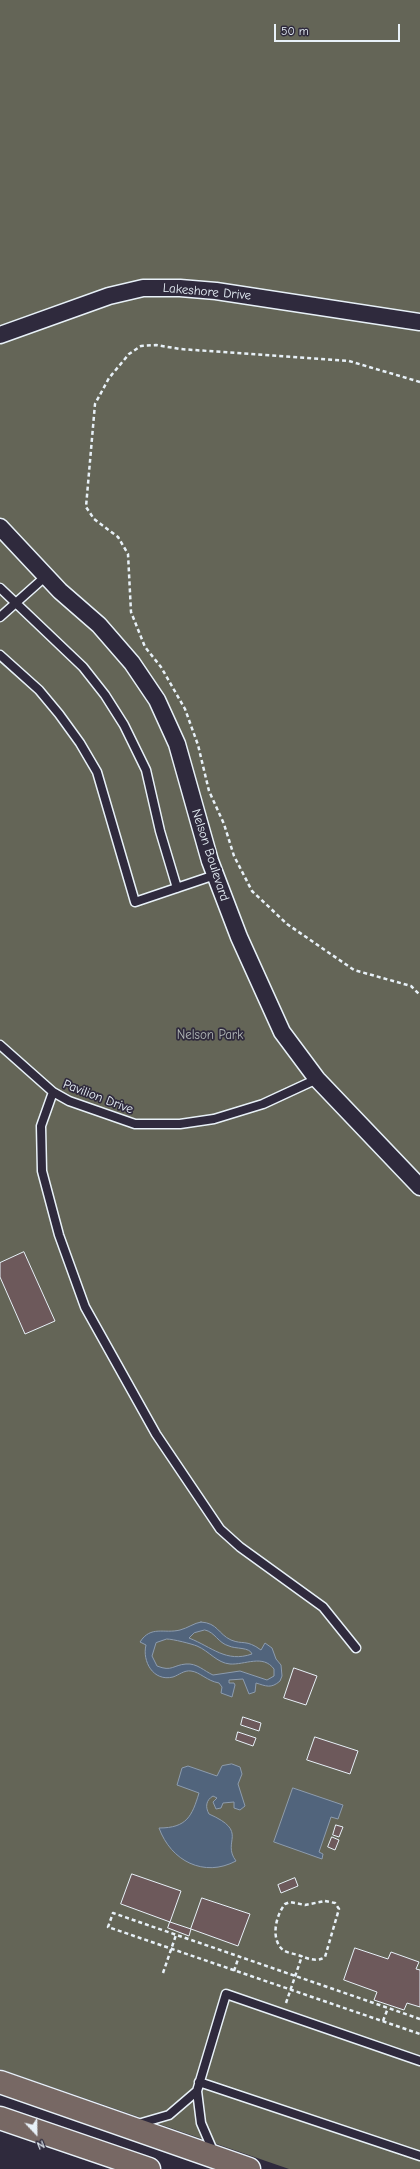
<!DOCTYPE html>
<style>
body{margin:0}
#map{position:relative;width:420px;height:2169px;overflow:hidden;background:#2f2a3d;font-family:"Comic Neue",sans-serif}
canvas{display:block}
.north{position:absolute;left:16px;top:2113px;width:40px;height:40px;-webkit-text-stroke:3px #2f2a3d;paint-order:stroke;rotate:158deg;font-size:11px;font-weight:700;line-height:16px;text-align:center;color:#e8f1f8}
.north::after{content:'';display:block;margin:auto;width:14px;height:18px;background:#e8f1f8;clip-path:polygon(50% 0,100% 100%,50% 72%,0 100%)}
.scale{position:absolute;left:274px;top:24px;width:126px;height:18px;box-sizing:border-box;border:2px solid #e8f1f8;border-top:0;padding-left:5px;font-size:12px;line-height:14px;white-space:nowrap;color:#e8f1f8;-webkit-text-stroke:3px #2f2a3d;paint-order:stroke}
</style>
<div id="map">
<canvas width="420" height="2169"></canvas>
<div class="north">N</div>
<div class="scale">50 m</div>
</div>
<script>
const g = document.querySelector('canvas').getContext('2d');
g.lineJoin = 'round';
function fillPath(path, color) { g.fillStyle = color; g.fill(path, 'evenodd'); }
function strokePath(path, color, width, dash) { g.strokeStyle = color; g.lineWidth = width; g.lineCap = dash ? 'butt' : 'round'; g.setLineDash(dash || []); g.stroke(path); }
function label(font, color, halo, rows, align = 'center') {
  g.font = font + ' "Comic Neue",sans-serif'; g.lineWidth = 3.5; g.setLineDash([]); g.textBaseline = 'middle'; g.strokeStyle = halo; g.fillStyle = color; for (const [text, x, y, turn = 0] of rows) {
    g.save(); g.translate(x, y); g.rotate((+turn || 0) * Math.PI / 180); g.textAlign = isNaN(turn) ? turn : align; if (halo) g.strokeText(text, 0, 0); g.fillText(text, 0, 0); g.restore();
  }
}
fillPath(new Path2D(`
 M0,0h420v2169h-131l-289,-100z`), '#646557');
const water = new Path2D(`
 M201,1622c17,1 17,12 30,18 12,5 15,-1 30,10l4,-7 7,5 4,11 5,6 1,11 -2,5c-9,8 -14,5 -24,2l-1,9 -6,2 -6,-15 -14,1v3h5l1,2 -3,12 -11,-4 1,-6 -3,-4c-12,-2 -19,-11 -28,-12 -7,-1 -12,4 -18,6 -20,5 -31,-16 -27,-32l-6,-3c11,-17 24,-8 40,-12 8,-2 14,-7 21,-8zM205,1630c10,2 13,13 24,16 6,3 21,1 23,8 -26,9 -40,-7 -63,-16l5,-5zM167,1639c6,0 25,5 30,7 12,5 20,17 33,18 15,1 33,-10 44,5v7l-7,4 -27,-9 -27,4c-9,-4 -16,-12 -27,-11 -13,1 -14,8 -29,2l-5,-10 4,-13z
 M232,1764l8,3 2,7 -4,10 7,22 -5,4 -6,-2v-6l-11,1 -2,5 -5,1 -3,-7 4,-4 -4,-2c-7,4 -8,11 -4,18 41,18 12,27 27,47 -32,17 -65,0 -77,-33 28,0 33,-12 40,-35l-22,-8 5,-17 6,-2 29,10 5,-10z
 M293,1788l50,17 -5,14 -7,-2 -12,35 4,2 -1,5 -48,-17z`);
fillPath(water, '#51647c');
strokePath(water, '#8d9cae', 1);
const building = new Path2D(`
 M24,1252l31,69 -30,13 -25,-57v-14z
 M294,1668l23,8 -11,29 -22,-7z
 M243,1717l18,6 -2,8 -18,-6z
 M238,1732l18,6 -3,8 -17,-6z
 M315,1737l43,14 -8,23 -43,-14z
 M336,1825l7,2 -4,10 -6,-2z
 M332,1837l7,3 -4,10 -7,-3z
 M132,1874l49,17 -11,31 -49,-18z
 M295,1878l3,8 -17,7 -3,-8z
 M202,1898l48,16 -12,32 -47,-17z
 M170,1922l21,7 -2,7 -21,-8z
 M355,1948l33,11 3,-7 28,10 -3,7 4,1v37l-13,-4 -3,7 -30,-10 3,-8 -33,-12z`);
fillPath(building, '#6d595b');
strokePath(building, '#e8f1f8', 1);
const service = new Path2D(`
 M0,588l83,79 22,28 19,30 22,45 14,61 17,57
 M0,617l46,-41
 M0,655l39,35 20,24 21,29 17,29 38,130 80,-27
 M0,1045l53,47 16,9 66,23h45l34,-5 49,-15 54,-25
 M53,1092l-12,34 1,45 17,64 26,72 71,127 64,95 20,18 83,60 33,41
 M199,2082l221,74
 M138,2124l31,-9 28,-24
 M214,2153l-13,-30 -4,-32 29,-97 194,67`);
const minor = new Path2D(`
 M0,335l109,-39 34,-8h37l36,3 204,31
 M0,527l60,64 39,34 33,38 25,37 20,44 33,117 29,76 43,95 35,47 103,108`);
const primary = new Path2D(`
 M0,2082l249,87
 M0,2118l149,51`);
strokePath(service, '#e8f1f8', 11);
strokePath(minor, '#e8f1f8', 19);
strokePath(primary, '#e8f1f8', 25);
strokePath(new Path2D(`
 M420,382l-71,-21 -169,-12 -24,-4 -15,1 -12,8 -20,24 -14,26 -9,103 8,12 24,18 10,17 3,58 14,35 16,20 24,42 13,36 11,46 15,33 10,32 18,35 35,33 67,46 57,16 9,9
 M325,1901l10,2 4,6 -14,48c-8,5 -16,2 -24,-1 -5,-2 -14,-3 -18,-6 -13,-11 -7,-35 2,-46l5,-2 15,3z
 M234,1971l5,-15
 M163,1973l13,-38
 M286,2003l16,-47
 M420,2019l-307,-106 -5,14 312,107
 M383,2021l5,-13`), '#e8f1f8', 2.5, [4, 3]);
strokePath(service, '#2f2a3d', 8);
strokePath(minor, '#2f2a3d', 16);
strokePath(primary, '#776864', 22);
label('13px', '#e8f1f8', '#2f2a3d', [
 ["Lakeshore Drive",207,292,5],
 ["Nelson Boulevard",210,855,72],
 ["Pavilion Drive",98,1097,21]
]);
label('13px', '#b3b9b8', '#2f2a3d', [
 ["Nelson Park",210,1035]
]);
</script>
